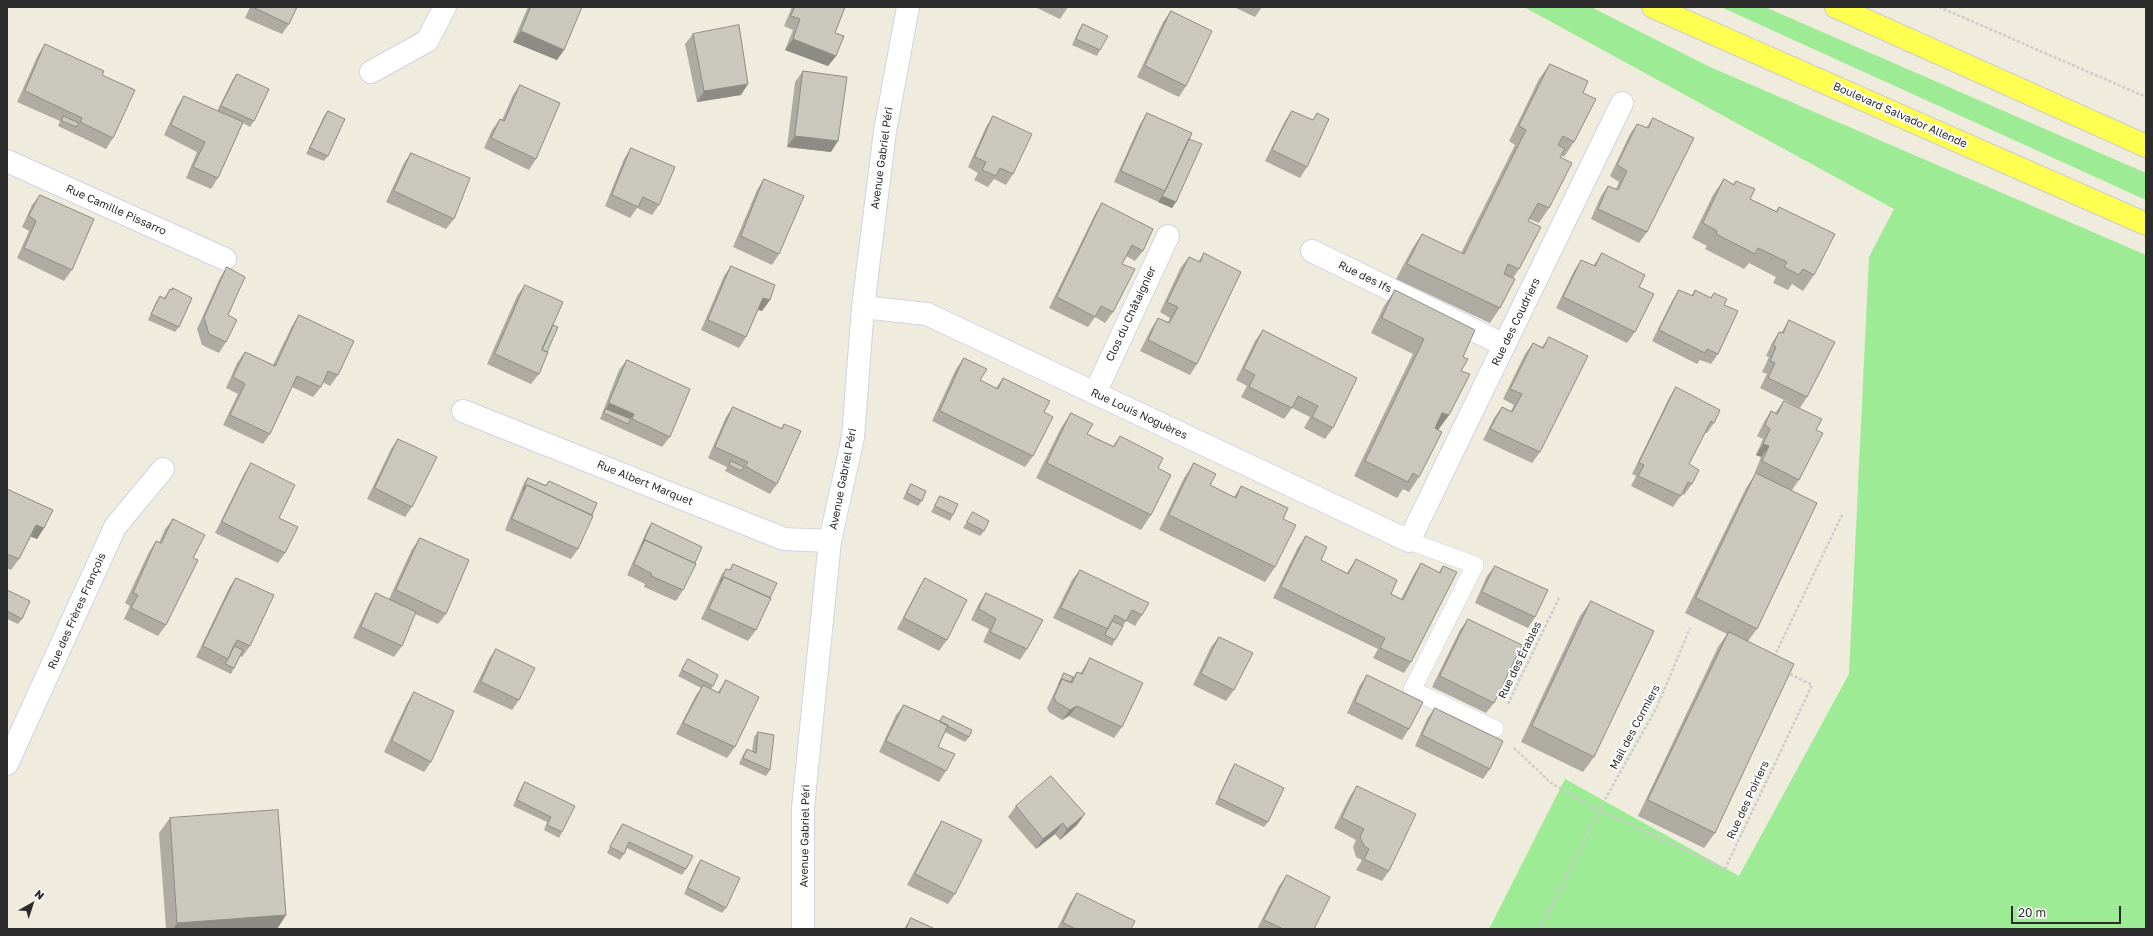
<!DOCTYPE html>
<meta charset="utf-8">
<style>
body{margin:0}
#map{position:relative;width:2153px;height:936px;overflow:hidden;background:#efebdd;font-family:"Golos Text",sans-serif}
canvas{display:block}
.frame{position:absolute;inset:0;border:8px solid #2c2c2c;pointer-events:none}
.north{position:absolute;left:12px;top:884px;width:40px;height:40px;-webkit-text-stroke:3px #fff;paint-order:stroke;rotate:39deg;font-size:11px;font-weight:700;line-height:16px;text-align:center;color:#2c2c2c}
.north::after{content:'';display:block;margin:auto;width:14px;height:18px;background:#2c2c2c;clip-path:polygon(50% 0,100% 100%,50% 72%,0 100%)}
.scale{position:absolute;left:2011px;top:906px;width:110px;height:18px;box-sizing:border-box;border:2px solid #2c2c2c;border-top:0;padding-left:5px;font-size:12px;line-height:14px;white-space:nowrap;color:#2c2c2c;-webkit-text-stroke:3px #fff;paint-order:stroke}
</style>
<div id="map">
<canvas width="2153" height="936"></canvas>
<div class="frame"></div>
<div class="north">N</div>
<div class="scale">20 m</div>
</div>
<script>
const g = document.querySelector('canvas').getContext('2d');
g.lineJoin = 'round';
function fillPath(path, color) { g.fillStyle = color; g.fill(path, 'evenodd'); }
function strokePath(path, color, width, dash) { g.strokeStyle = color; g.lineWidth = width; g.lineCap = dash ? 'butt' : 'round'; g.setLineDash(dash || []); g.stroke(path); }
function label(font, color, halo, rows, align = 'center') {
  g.font = font + ' "Golos Text",sans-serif'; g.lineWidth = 4; g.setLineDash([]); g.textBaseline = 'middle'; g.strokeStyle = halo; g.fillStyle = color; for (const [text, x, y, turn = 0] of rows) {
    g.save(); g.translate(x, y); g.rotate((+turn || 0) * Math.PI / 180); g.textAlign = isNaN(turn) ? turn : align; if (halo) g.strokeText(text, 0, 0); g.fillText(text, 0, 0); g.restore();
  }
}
fillPath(new Path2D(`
 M1524,7h67l119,60 436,188v674h-657l76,-150 174,97 110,-202 20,-417 25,-48z
 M1721,7h44l381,166v27z`), '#9deb94');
const service = new Path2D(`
 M1409,541l66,24 -63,125 83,39`);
const minor = new Path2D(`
 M371,72l56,-31 18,-34
 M7,161l218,98
 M1312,251l192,94
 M863,307l64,7 482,227 213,-438
 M1095,393l73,-157
 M463,411l321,128 46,2
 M7,764l108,-237 48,-58`);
const tertiary = new Path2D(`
 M803,929v-121l27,-267 23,-104 10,-130 22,-176 23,-124`);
const primary = new Path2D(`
 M1653,7l493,217
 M1836,7l310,139`);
strokePath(service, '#d3d2e6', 18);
strokePath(minor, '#d3d2e6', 24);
strokePath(tertiary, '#d3d2e6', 24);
strokePath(primary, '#ccc', 24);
strokePath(new Path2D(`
 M1939,7l207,90
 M1774,657l68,-142
 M1508,704l51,-106
 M1514,748l37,35 48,27 126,59 87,-184 -24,-12
 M1540,929l59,-119 58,-103 33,-79`), '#ccc', 2.5, [3, 2]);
strokePath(service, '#fff', 17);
strokePath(minor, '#fff', 22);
strokePath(tertiary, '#fff', 22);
strokePath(primary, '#ffff52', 22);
fillPath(new Path2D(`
 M250,7h47l-8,17 -7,10 -37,-16z
 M528,7h54l-25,53 -44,-18z
 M792,7h53l-10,26 1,23 -8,10 -43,-16 8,-20 -9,-4z
 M1035,7h33l-8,12z
 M1234,7h28l-7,10z
 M1171,11l15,75 -7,11 -42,-20 26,-55z
 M1083,24l17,26 -3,6 -25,-11 7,-15z
 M693,34l48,61 -44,7 -12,-58z
 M45,44l57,31 11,63 -7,11 -48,-23 2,-5 -43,-19 21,-47z
 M1550,64l33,29 -9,49 -10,15 -3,-2 -1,2 -11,51 -10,15 -10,-4 -1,2 -9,48 -6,9 -13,30 -10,15 -94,-44 16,-30 10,-15 39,19 54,-108 -6,-4 30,-62z
 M803,71l28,81 -44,-5 8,-65z
 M237,74l17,47 -4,6 -7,-4 -25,55 -7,11 -25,-11 11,-26 -33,-17 13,-28 7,-11 33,15 16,-32z
 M520,85l16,74 -7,11 -45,-22 8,-18 8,-11 2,1 11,-25z
 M328,111v45l-4,5 -18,-7 18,-38z
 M1292,111l21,9 4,-7 -10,54 -7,11 -35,-17 20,-40z
 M1147,113l42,26 -13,63 -4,6 -58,-26 26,-58z
 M993,116l20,58 -7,11 -12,-6 -6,8 -14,-7 4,-7 -10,-6 18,-40z
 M1653,118l-6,114 -8,11 -48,-24 10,-23 7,-10 8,3 3,-7 -9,-6 20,-42 7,-10 9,4z
 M631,148l28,57 -7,10 -15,-7 -7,10 -25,-12 19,-47z
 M411,153l43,66 -8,10 -60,-27 18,-39z
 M764,179l15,75 -7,11 -39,-18 24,-57z
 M1724,179l9,5 3,-3 14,18 26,12 3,-4 35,68 -11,16 -11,-7 -4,6 -15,-7 3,-6 -27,-14 -5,6 -39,-20 2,-3 -15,-8 21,-43z
 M40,195l32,75 -8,11 -47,-23 12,-27 -7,-4 10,-22z
 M1102,203l41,48 -8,10 -9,-5 -4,8 -9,48 -8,11 -10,-6 -7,10 -39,-19 46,-94z
 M1204,253l-7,111 -7,11 -50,-24 11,-22 7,-11 10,4 2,-4 -10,-6 21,-45 8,-10 9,5z
 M1602,253l37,34 -4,45 -8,11 -71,-35 18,-37 7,-11 12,6z
 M731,266l39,34 -8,11 -4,-1 -12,27 -7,11 -38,-18 23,-54z
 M227,267l1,48 -2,27 -7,11 -17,-8 -5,-16 23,-51z
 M525,285l28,40 -6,27 -8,22 -8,10 -44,-20 30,-68z
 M173,288l6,39 -4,5 -27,-12 8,-18 4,-6 4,2 6,-9 2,1z
 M1395,290l68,67 -2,14 -12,44 -11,15 -19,47 -10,15 -6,-3 -6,9 -43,-22 59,-122 -42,-21 13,-27z
 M1679,290l12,6 4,-6 15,8 4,-5 10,12 -6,49 -7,10 -11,-4 -3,4 -45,-23 20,-40z
 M299,315l39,60 -8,11 -7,-4 -2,5 -8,10 -21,-10 -22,47 -7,10 -40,-19 15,-31 -12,-6 11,-25 8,-11 28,13 19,-39z
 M1789,320l18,77 -7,11 -40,-20 7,-14 -5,-2 7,-15 -3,-1 6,-13 7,-11 2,1z
 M1263,330l70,98 -8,11 -21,-11 6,-11 -18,-9 -8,11 -43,-22 6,-11 -11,-6 19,-39z
 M1549,337l-9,115 -8,11 -49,-23 11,-22 8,-11 9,4 3,-6 -11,-6 22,-45 8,-11 9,4z
 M964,358l16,22 16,8 7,-10 41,34 -11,44 -8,11 -93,-46 24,-52z
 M627,360l43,77 -8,10 -62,-28 19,-49z
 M1676,387l38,36 -7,10h-2l-16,31 3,20 -8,11 -2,-1 -9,13 -42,-21 5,-10 -4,-2 37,-76z
 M1784,401l32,29 -17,50 -7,10 -35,139 -9,12 -33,192 -11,15 -66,-32 80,-169 9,-13 -42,-21 61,-125 10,-15 -1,-1 6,-15 -5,-2 7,-16 -6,-3 7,-14 7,-11 4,2z
 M733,407l48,21 3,-4 -7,60 -7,10 -45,-23 2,-4 -19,-9 18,-41z
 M1071,413l16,21 26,12 7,-10 38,32 -7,47 -10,15 -105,-52 25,-50z
 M398,439l14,68 -7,10 -38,-18 24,-50z
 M251,463l28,55 6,35 -7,10 -63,-30 29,-59z
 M1194,463l16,22 24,12 7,-11 42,33 -8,48 -10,15 -106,-52 25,-52z
 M528,478l18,7 3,-4 29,68 -7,10 -66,-29 19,-47z
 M911,484l11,17 -4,5 -15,-7 4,-9z
 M7,489l37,39 -7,11 -6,-3 -12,23 -8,11 -4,-2z
 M940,496l13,19 -3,6 -19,-9z
 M973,512l11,19 -4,5 -17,-8z
 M173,519l20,39 -27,67 -8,11 -34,-17 6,-13 -5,-3 24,-51 7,-11 3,2 6,-14z
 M652,523l31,67 -7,11 -32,-14 1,-3 -18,-9 21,-47z
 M1306,536l15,24 26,13 9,-14 35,35 10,5 13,-25 7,-11 18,9 4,-6 -32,96 -7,11 -31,-15 5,-9 -105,-51 25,-51z
 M420,538l26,76 -8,10 -23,-10 -13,32 -8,11 -41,-19 16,-34 7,-11 13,6 23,-50z
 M733,564l37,34 -14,32 -8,11 -47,-22 21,-45 4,-5 3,1z
 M1495,566l40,51 -7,11 -53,-25 12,-27z
 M1080,570l62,45 -7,11 -9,-5 -3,5 -8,14 -3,6 -59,-28 19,-38z
 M236,578l14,68 -8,11 -2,-1 -9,18 -35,-17 33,-69z
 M925,578l22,62 -8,11 -42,-22 21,-40z
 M7,590l15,29 -4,5 -11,-5z
 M986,593l41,56 -7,11 -37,-18 6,-13 -18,-9 8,-17z
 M1591,601l3,156 -11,15 -62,-30 59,-126z
 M1468,619l26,84 -8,10 -54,-26 28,-57z
 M1219,637l15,53 -8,11 -33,-16 18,-38z
 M496,649l23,51 -7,10 -39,-18 16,-33z
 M1090,658l32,69 -8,11 -45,-22 -7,4 -13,-8 -2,-4 14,-30 3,-5 9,4 4,-5 3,2 3,-5z
 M688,659l25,27 -2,3 7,3 8,-12 9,67 -8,11 -51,-24 20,-39 5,-7 -23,-12 6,-11z
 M1367,675l42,54 -7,11 -55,-27 13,-28z
 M414,692l17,70 -7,10 -40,-20 23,-49z
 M904,705l35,16 4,-5 26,21 -4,5 -20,-10 -7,15 8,24 -7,11 -60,-30 17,-37z
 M1435,708l55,61 -7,10 -68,-33 12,-27z
 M758,732l12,38 -4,6 -27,-12 4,-9 4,-6 5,3 2,-15z
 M1235,764l33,58 -4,5 -49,-23 16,-34z
 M525,782l37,50 -3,6 -15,-8 3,-8 -34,-16 8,-18z
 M1357,786l32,85 -7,10 -26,-11 6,-10 -6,-3 -3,-10 3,-7 -22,-12 16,-32z
 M1016,806l61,19 -17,15 -5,-6 -19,15 -28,-32z
 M170,818l116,97 -9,14h-111l-7,-96z
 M942,821l13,73 -7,10 -41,-19 28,-53z
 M623,824l63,45 -4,6 -55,-27 -3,6 -4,6 -13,-7 12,-24z
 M701,860l25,48 -4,5 -38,-19 13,-29z
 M1287,875l27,54h-57l22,-43z
 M1077,893l54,36h-74l13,-26z
 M911,918l24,11h-31z`), '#aeaca2');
fillPath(new Path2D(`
 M521,31l43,19 -7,10 -44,-18z
 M793,39l43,17 -8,10 -43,-16z
 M748,84l-7,11 -44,7 7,-11z
 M795,136l43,5 -7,11 -44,-5z
 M1162,196l14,6 -4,6 -14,-6z
 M763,298l7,2 -8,11 -6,-2z
 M609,403l25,11 -7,10 -21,-15z
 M1442,413l7,2 -11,15 -7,-2z
 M1763,444l6,2 -8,11 -5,-2z
 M36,525l8,3 -7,11 -8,-3z
 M1077,706l-8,10 -7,4 8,-10z
 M1085,814l-8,11 -17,15 7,-11z
 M1063,823l-8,11 -19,15 7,-10z
 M286,915l-9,14h-104l4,-6z`), '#8d8c84');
const building = new Path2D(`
 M253,7h44l-8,17z
 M531,7h51l-18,43 -43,-19z
 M795,7h50l-10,26 9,3 -8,20 -43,-17 7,-20 -9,-3z
 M1171,11l41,20 -26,55 -41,-20z
 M1083,24l25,12 -8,14 -24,-11z
 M739,25l9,59 -44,7 -11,-57z
 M45,44l59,27 -2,4 33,15 -22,48 -33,-16 2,-4 -57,-27z
 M1550,64l38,17 -5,12 13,6 -22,43 -11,-6 -5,9 7,4 -5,8 12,6 -23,45 -11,-5 -10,18 13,6 -22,42 -11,-5 -4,10 11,5 -15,29 -93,-44 15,-30 42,20 62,-124 -7,-4z
 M803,71l44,6 -9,64 -43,-5z
 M237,74l32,15 -15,32 -33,-15z
 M520,85l40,18 -24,56 -45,-21 9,-19 4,2z
 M184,96l59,26 -25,56 -25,-11 12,-25 -34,-17z
 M328,111l17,8 -17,37 -18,-8z
 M1292,111l21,9 4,-7 12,6 -22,48 -35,-17z
 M1147,113l45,20 -27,58 -44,-20z
 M63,116l16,7 -3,4 -14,-6z
 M993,116l39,18 -19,40 -13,-6 -4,8 -14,-6 4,-8 -11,-5z
 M1653,118l41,20 -47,94 -49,-23 10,-23 10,4 9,-19 -10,-6 20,-41 11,4z
 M1189,139l13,5 -26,58 -14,-6 3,-5z
 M631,148l44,19 -16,38 -16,-8 -5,10 -26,-12z
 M411,153l59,25 -16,41 -60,-28z
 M764,179l40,17 -25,58 -38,-18z
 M1724,179l10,6 2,-4 19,8 -5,10 27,13 2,-5 56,27 -21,41 -11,-6 -4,6 -15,-8 3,-5 -29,-14 -3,6 -39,-20 1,-3 -14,-8z
 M40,195l54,24 -22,51 -48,-22 12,-27 -7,-5z
 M1102,203l51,26 -10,22 -11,-6 -10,19 13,5 -22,43 -12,-6 -6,11 -38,-20z
 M1204,253l37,19 -44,92 -49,-24 10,-22 11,5 9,-16 -11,-5 22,-45 11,5z
 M1602,253l43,22 -6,12 15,7 -19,38 -72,-35 18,-37 14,6z
 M731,266l44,19 -5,15 -7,-2 -17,39 -38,-17z
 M227,267l18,10 -17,38 9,5 -11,22 -17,-8 -5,-16z
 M525,285l38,17 -21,48 6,2 -9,22 -44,-20z
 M173,288l19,10 -13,29 -28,-13 9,-18 5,3 5,-10 2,1z
 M1395,290l80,40 -12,27 5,2 -7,12 9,3 -21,41 -7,-2 -7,15 7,4 -23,45 -6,-4 -5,9 -43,-21 59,-122 -42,-21z
 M1679,290l14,6 2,-6 16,8 3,-5 13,6 -3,6 14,6 -20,43 -11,-5 -2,4 -46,-23z
 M299,315l55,26 -16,34 -10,-4 -7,16 -24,-11 -27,58 -40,-19 15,-31 -12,-7 12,-25 30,14z
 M1789,320l46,22 -28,55 -39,-19 7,-15 -5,-2 6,-14 -3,-2 6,-13 4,1z
 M553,325l5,2 -11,25 -5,-2z
 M1263,330l94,48 -24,50 -21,-11 6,-11 -20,-10 -6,12 -43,-21 6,-12 -11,-6z
 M1549,337l39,19 -48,96 -50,-23 12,-22 10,5 10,-18 -12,-5 23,-46 10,5z
 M964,358l23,11 -7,11 18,9 5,-11 47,23 -6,11 9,5 -20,39 -93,-45z
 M627,360l63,29 -20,48 -38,-18 2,-5 -25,-11z
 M1676,387l44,23 -6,13 -3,-2 -22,43 10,6 -7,14 -4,-2 -7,14 -43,-20 6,-11 -5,-2z
 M1784,401l38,18 -6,11 7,3 -24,47 -37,-19 7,-15 -6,-2 7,-15 -5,-4 6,-14 6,3z
 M733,407l49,22 2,-5 17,7 -24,53 -32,-18 3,-4 -33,-15z
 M606,409l25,10 -3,5 -24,-11z
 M1071,413l22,11 -6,10 27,13 6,-11 43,22 -5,10 13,7 -20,40 -104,-52z
 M398,439l39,18 -25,50 -37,-19z
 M731,461l13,6 -3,4 -12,-6z
 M251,463l44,22 -16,33 19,9 -13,26 -63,-31z
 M1194,463l22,11 -6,11 26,13 5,-12 47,22 -5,11 13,6 -21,42 -106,-52z
 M1756,473l61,30 -60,126 -61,-31z
 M528,478l18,8 3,-5 48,22 -5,12 -65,-30 -4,5z
 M911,484l15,7 -4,10 -15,-8z
 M527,485l66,31 -15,33 -66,-30z
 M7,489l46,21 -9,18 -8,-3 -17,34 -12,-5z
 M940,496l18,8 -5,11 -18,-9z
 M973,512l16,9 -5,10 -17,-9z
 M173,519l32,16 -12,23 5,2 -32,65 -35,-17 7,-13 -5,-2 23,-52 5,2z
 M652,523l50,24 -7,16 -50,-23 -3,5z
 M1306,536l21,11 -6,13 27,14 8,-15 41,21 -6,14 12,6 18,-37 19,10 3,-7 14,6 -46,90 -31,-14 5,-10 -104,-51z
 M420,538l49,22 -23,54 -50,-24z
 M645,540l51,24 -13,26 -32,-14 1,-2 -18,-10z
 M733,564l44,19 -7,15 -46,-21 -4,5 6,-13 4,1z
 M1495,566l53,24 -13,27 -53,-25z
 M1080,570l69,33 -7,12 -10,-5 -6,11 -11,-6 -7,14 -47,-21z
 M724,577l47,21 -15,32 -47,-21z
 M236,578l38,17 -24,51 -13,-6 -9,19 -25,-13z
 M925,578l42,22 -20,40 -43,-22z
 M7,590l23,11 -8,18 -15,-8z
 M376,593l40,19 -14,34 -41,-19z
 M986,593l57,27 -16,29 -37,-17 6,-13 -17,-10z
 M1591,601l63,30 -60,126 -62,-31z
 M1468,619l54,26 -28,58 -54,-27z
 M1112,621l11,5 -8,14 -10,-5z
 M1729,632l65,32 -79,169 -67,-33z
 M1219,637l34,16 -19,37 -33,-16z
 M234,646l9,4 -9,18 -9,-4 3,-5z
 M496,649l39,19 -16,32 -38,-18z
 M1090,658l53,25 -21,44 -45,-21 -7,4 -14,-8 -2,-5 8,-18 10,4 5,-11 5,2z
 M688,659l30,16 -5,11 -31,-16z
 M1064,673l9,4 -2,5 -9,-3 -3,5z
 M1367,675l56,27 -14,27 -54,-27z
 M726,680l33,17 -24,50 -52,-24 20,-38 16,8z
 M414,692l40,19 -23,51 -39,-21z
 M904,705l44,20 -10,22 17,7 -9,17 -60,-30z
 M1435,708l68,33 -13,28 -68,-34z
 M943,716l29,14 -3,7 -29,-15z
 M758,732l16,3 -4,35 -27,-12 4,-9 9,4z
 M1235,764l49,24 -16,34 -49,-24z
 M1051,776l34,38 -18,15 -4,-6 -20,16 -27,-33z
 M525,782l50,24 -13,26 -15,-7 4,-8 -34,-17z
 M1357,786l59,28 -27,57 -25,-12 5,-10 -5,-3 -4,-9 4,-8 -22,-11z
 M278,810l8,105 -109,8 -7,-105z
 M942,821l40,19 -27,54 -40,-20z
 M623,824l70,32 -7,13 -57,-27 -5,12 -14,-7z
 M701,860l39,18 -14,30 -38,-20z
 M1287,875l43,22 -16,32h-31l-19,-9z
 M1077,893l58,28 -4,8h-55l-13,-6z
 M911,918l24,11h-29z`);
fillPath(building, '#cac8bc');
strokePath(building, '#8d8c84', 1);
label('11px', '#2c2c2c', '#fff', [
 ["Boulevard Salvador Allende",1900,115,24],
 ["Avenue Gabriel Péri",882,158,-82],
 ["Rue Camille Pissarro",116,210,24],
 ["Rue des Ifs",1365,277,26],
 ["Clos du Châtaignier",1131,314,-65],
 ["Rue des Coudriers",1516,322,-64],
 ["Rue Louis Noguères",1139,414,25],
 ["Avenue Gabriel Péri",843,479,-79],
 ["Rue Albert Marquet",645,483,22],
 ["Rue des Frères François",77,611,-66],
 ["Rue des Érables",1520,660,-64],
 ["Mail des Cormiers",1635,727,-62],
 ["Rue des Poiriers",1748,800,-65],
 ["Avenue Gabriel Péri",805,836,-89]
]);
</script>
